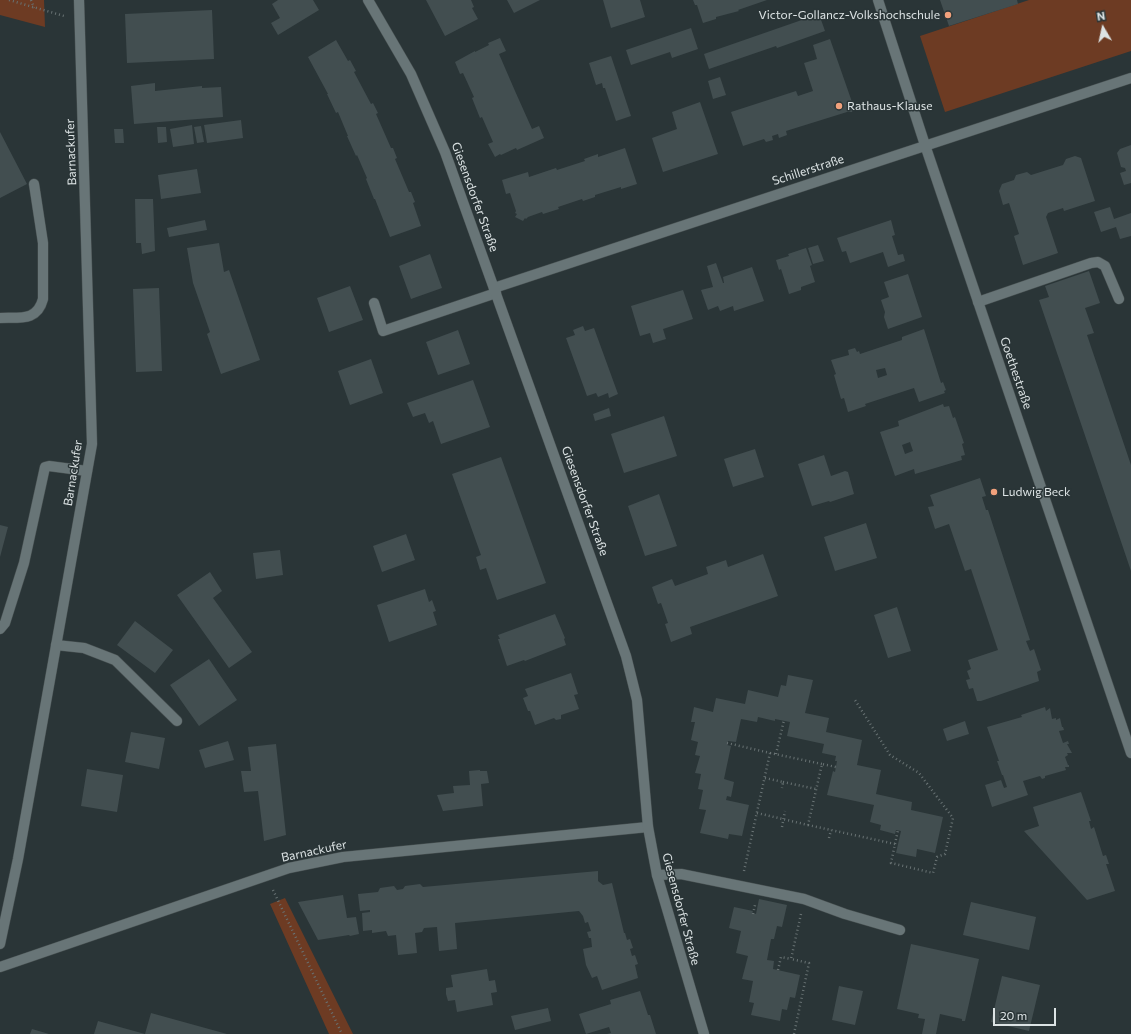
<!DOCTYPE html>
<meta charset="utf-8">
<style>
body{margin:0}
#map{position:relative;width:1131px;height:1034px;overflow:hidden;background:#2a3537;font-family:Commissioner,sans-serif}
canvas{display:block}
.north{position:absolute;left:1083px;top:8px;width:40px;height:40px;-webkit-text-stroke:3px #2a3537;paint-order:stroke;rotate:351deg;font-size:11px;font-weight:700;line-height:16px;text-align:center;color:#dce3e4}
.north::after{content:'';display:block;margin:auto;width:14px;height:18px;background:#dce3e4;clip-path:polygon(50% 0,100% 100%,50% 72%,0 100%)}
.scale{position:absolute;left:993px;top:1008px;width:63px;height:18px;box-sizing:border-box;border:2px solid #dce3e4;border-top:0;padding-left:5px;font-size:12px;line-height:14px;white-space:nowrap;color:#dce3e4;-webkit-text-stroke:3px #2a3537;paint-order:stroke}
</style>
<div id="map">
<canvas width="1131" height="1034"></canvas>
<div class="north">N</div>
<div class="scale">20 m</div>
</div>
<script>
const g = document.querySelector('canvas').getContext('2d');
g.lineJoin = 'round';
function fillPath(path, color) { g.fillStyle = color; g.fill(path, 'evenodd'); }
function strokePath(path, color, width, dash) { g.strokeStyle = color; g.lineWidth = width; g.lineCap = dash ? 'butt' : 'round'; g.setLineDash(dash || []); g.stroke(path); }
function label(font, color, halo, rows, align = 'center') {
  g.font = font + ' Commissioner,sans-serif'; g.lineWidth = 3; g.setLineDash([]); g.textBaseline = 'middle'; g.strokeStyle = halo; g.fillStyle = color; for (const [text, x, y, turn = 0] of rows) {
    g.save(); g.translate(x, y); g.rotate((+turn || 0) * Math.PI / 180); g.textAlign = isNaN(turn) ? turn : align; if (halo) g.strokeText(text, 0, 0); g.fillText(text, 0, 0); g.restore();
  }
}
fillPath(new Path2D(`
 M0,0h44l1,27 -45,-12z
 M1029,0h102v51l-186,61 -25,-76z
 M285,898l68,136h-24l-59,-130z`), '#6d3b23');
fillPath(new Path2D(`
 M278,0h35l6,10 -41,25 -7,-12 9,-5 -8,-14z
 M426,0h45l3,7 -2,1 6,11 -33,17z
 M507,0h33l-26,13z
 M603,0h37l5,17 -34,11z
 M693,0h74l-29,10 1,1 -23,6v2l-13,4 -6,-18h-2z
 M940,0h77l1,4 -69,22z
 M212,10l2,49 -87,4 -2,-49z
 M819,14l6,17 -48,17 -1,-2 -67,23 -5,-15z
 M691,28l7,21 -26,9 -2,-6 -39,13 -5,-15z
 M500,38l6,13 -7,3 16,37 17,38 7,-3 5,12 -27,12 -1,-2 -15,7 -1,-1 -5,3 -7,-13 5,-2 -11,-25 -2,1 -8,-20 2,-1 -11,-24 -3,1 -5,-12 20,-11v1l14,-7 -1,-2z
 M830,39l22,63 3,1v3l-3,6h-5l-61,19 1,4 -8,3 -1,-4 -6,2 1,4 -7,2 -2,-3 -21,7 -12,-34 65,-21 2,5 15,-5 -9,-28 13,-4 -4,-14z
 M336,40l12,21 2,-1 6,11 -2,1 17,32 2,-1 5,10 -2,1 15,34h2l4,10 -2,1 14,33h2l4,10 -2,1 8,23 -31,11 -15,-38h-1l-8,-20 1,-1 -10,-23 -1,1 -9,-20h1l-10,-24 -2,1 -9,-19h1l-20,-37z
 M611,56l20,60 -15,5 -11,-33h-2l-1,-5 -6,2 -7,-22z
 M720,77l6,18 -13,4 -5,-18z
 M155,83v8l47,-5v2l19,-1 2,30 -89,7 -3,-38z
 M700,102l18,52 -55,18 -11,-34 25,-9 -5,-17z
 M241,120l2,18 -36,5 -3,-18z
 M192,125l2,19 -21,3 -3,-18z
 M201,126l3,16 -7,1 -3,-16z
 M157,127h9l1,15 -9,1z
 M114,129h9l1,14h-9z
 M0,132l27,52 -27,14z
 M1131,145v38l-7,2 -4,-12 6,-2 -1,-3 -4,-1 -4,-14 3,-4z
 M625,148l12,36 -16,5v-2l-26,8v2l-12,4 -1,-2 -24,8 1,2 -16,5 -1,-2 -14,5 -2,2 -1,-1 -2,3 -8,-4 2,-3 -2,-1 1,-2 -6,-18 -4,1 -4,-14 26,-8 1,5 27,-9 1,2 28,-9 -1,-2 14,-5v3z
 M1075,156l6,2 14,43 -31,10 -1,-3 -15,5 -2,4 12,36 -35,12 -9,-29 5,-2 -10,-31 -6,2 -4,-14 3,-7 12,-4 2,-5 11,-3 4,3 32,-10 3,-6z
 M197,169l4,24 -40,6 -3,-24z
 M135,199h18l2,52 -13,3 -1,-11h-5z
 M1110,207l4,12 17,-6v23l-11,3 -4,-12 -15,5 -7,-20z
 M205,220l2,10 -38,7 -2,-9z
 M891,220l4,15 -3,1 6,19 5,-1 2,7 -17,6 -5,-15 -33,11 -4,-12 -4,1 -5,-14z
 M219,243l5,29 5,-2 31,90 -39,14 -14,-40 3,-2 -17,-49 -6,-35z
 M818,245l6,16 -11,3 -5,-16z
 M806,248l6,17 -2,1 5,16 -14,5v3l-12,4 -8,-25 -2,1 -3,-10 13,-4 -1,-2z
 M430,254l12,34 -31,11 -12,-33z
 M716,263l7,20h1l-1,-6 29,-10 12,34 -30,10 -1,-5 -13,5 -2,-5 -10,4 -7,-20 12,-3 -6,-21z
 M1089,271l11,32 -15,5 9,25 -7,2 44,130v106l-92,-271 10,-3 -4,-11z
 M908,274l14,43 -34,12 -4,-12 1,-5 -4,-12 8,-3 -5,-15z
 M350,286l13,34 -34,12 -12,-34z
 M159,288l3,83 -26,1 -3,-83z
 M683,290l10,29 -30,10 3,10 -13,4 -3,-10 -10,3 -9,-30z
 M583,326l2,5 9,-3 24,66 -9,4 -1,-5 -10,4 -2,-4 -9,3 -21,-58 9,-3 -2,-5z
 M924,329l17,54 2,-1 3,8 -2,1 1,2 -26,9 -5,-14 -49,16 1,2 -18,6 -4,-14 -3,1 -7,-24 2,-1 -5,-14 18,-5 -1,-5 7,-2 2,4 2,-1 1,3 42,-14v-3zM885,368l2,7 -9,3 -2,-8z
 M458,330l12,34 -32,11 -12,-33z
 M371,359l12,34 -33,12 -12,-34z
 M473,380l17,47 -49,17 -8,-23 -4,2 -4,-10 -12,4 -6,-14z
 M943,404l1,3 5,-1 4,12 2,-1 9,26 -2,1 3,11 -4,1 1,4 -47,14 -1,-5 -19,7 -15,-44 19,-6 -1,-5zM910,442l3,9 -8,3 -3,-9z
 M609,408l2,8 -16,5 -2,-7z
 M664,416l13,40 -53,17 -13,-39z
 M755,449l9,28 -31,10 -9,-28z
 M824,455l7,21 14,-5 3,1 6,22 -24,8 -1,-1 -17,5 -14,-42z
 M501,457l45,126 -49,17 -11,-32 -6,2 -4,-13 5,-2 -29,-81z
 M980,478l6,18 -4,1 4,13h2l42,130 -4,1 4,10 4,-2 7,21 -4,2 2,9 -58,20h-4l-4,-13 -4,1 -3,-9 4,-1 -3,-8 4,-2 -3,-9 30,-10 -27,-81 -6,2 -16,-47 -14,5 -7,-22 6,-1 -4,-11z
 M659,494l18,52 -32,10 -17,-50z
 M866,523l11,35 -42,13 -11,-34z
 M0,525l8,2 -8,30z
 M406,534l9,26 -33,12 -9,-26z
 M280,550l3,25 -27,4 -3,-26z
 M763,554l15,42 -88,31 2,7 -21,8 -6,-18 3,-1 -7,-20 -3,1 -6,-17 20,-8 3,7 33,-12 -2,-7 20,-7 2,7z
 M210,572l12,19 -9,7 39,54 -23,16 -52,-73z
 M425,589l4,13 3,-2 4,11 -3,1 4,13 -48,17 -12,-37z
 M897,607l14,44 -23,7 -14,-43z
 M555,614l10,24 -1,1 2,6 -41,16 -1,-1 -17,6 -9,-27h2l-2,-4z
 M135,621l38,29 -18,23 -38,-28z
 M209,659l28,41 -38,26 -29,-41z
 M571,673l7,21 -4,1 5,14 -18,6v4l-5,1 -2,-2 -19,7 -5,-14h-2l-5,-13 5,-2 -3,-7z
 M788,675l25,5 -8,33 24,5 -3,14 36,8 -5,25 24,5 -5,24 36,8 -1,8 32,7 -8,36 -18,-4 -1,8 -20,-4 5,-22 -5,-1 -1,4 -15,-4 1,-5 -11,-3 4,-17 -47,-10 6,-24 2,1 2,-11h-2l1,-5 -14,-3 2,-9 -37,-8 3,-14 -15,-3v2l-17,-4 -1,5 -16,-3 -5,23 -8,-1 -1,4 4,1 -7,33 10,3 -3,15 -4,-1 -1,4 23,5 -7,31 -13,-2 -1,5 -28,-6 6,-23 -7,-1 4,-19 -5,-1 3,-15 -6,-1 5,-17 -5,-1 3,-13 -7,-2 4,-18h-4l3,-15 19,5 3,-14 29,6 3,-14 30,7 3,-12 5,1z
 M1045,707l1,4 4,-3 2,11 4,-1v2l4,-2 2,9h1l1,3 -5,1 4,12 5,-2 1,3h-2l5,9h-5l1,2 -3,2 3,8h1v2h-4l1,3 -21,6v2l-3,1 -2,-3 -17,5 5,14 -36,12 -7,-22 16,-5 3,8 3,-1 -4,-12h-1l-5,-14h2l-12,-34 35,-10 -1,-2z
 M965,721l4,13 -22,7 -4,-12z
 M131,732l34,6 -6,31 -34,-7z
 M228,741l6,19 -29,8 -6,-18z
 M276,744l10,91 -22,6 -6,-50 -14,1 -3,-21h10l-3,-24z
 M87,769l36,6 -6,37 -36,-6z
 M480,770v1h7l2,12 -8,1 2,22 -40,5 -6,-16 17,-2 -1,-7 17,-1 -1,-14z
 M1081,792l10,29h-2l2,8 3,-2 9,29 3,-1 3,9h-3l9,27 -28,9 -63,-69 15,-5 -6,-19z
 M598,871v10l5,4 9,-2 12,50h1l2,7 3,-1 3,9 -3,1 2,7 3,-1 3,9 -3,1 3,13 -36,12 -5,-14 -5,2 -6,-13 -3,-16 9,-2 -1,-9h-2l-2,-6 4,-1 -3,-9 -3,1 -2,-7 -4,-5 -124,12 2,26 -18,2 -2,-24 -13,1 -2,4 -7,1 2,20 -19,2 -2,-20 -8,1 -2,-5 -14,2v-3l-9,1 -1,-18 8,-1v-2l-10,1 -2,-17 20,-2 2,-4 14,-2 3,4 6,-1 2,-3 15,-2 3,3z
 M343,895l4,23 9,-1 3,17 -9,2 -1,-1 -31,5 -20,-38z
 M759,899l28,6 -5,22 -5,-1 -3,13h-3l-4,21 7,1 -1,8 27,6 -5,23 -5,-1 -3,13 -5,-1 -2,12 -29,-6 3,-12 -5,-1 4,-21 -11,-2 6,-23 -12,-3 5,-22 -12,-3 5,-21 19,4 -1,2 4,1z
 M971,902l65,15 -7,33 -66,-15z
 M911,944l68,15 -14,62h-3v-2l-22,-5 -4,20h-14l3,-15 -7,-1 1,-4 -22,-5z
 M487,969l2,12 6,-1 2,12 -6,1 2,12 -36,7 -2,-12 -7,1 -2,-7v-6l7,-1 -2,-12z
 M1002,976l38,9 -11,46 -38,-9z
 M839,986l24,5 -8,34 -23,-5z
 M640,991l8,24h2l6,19h-49l4,-1 -2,-6 -23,7 -7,-20 32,-10 -1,-4z
 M548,1008l3,13 -36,9 -4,-14z
 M151,1013l76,21h-82z
 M98,1021l47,13h-51z
 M32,1029l17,5h-19z`), '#424e50');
const service = new Path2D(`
 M978,302l113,-39 7,-1 7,4 14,33
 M374,303l9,28 113,-38
 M0,318c19,-1 37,4 43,-19v-56l-9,-59
 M0,629l5,-6 19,-60 21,-96 4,-1 38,5
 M56,645l28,3 31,12 62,61
 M657,875l24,-1 123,25 41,15 55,16`);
const minor = new Path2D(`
 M878,0l47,145 206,608
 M494,288l637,-210
 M0,944l18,-85 74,-415 -13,-444
 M0,967l289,-99 54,-11 305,-30`);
const tertiary = new Path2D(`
 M368,0l43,74 34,78 181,504 11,44 11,127 9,48 47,159`);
strokePath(service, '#475051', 11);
strokePath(minor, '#475051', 11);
strokePath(tertiary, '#475051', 11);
strokePath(new Path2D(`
 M9,0l55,16
 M31,0l3,8
 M727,743l43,10 -26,118
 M770,753l52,11
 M776,754l8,-34
 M765,778l18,4 -1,6
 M783,782l33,7
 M757,813l51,12 14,-61 14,3
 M808,825l87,19 -4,19 42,10 4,-16 8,-3 8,-36 -34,-45 -29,-18 -35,-55
 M782,827l3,-16
 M829,838l2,-8
 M895,844l3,-14
 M273,890l69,144
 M753,914l2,-9
 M778,970l3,-13 10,2
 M794,1034l15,-71 -18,-4 10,-45`), '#697374', 2.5, [1, 3]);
strokePath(service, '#687577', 10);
strokePath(minor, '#687577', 10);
strokePath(tertiary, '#687577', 10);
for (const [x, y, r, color] of [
 [948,15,4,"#f1a17c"],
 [839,106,4,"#f1a17c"],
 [994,492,4,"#f1a17c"]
]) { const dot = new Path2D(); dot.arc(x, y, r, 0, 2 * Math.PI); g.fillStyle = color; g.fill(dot); strokePath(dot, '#2a3537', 1.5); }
label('12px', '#dce3e4', '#2a3537', [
 ["Victor-Gollancz-Volkshochschule",940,15,"right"],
 ["Rathaus-Klause",847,106],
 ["Ludwig Beck",1002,492]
], 'left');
label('12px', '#dce3e4', '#2a3537', [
 ["Barnackufer",71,152,-92],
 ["Schillerstraße",808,170,-18],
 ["Giesensdorfer Straße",475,197,70],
 ["Goethestraße",1016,373,71],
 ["Barnackufer",73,473,-81],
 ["Giesensdorfer Straße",585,501,70],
 ["Barnackufer",314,851,-12],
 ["Giesensdorfer Straße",681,909,75]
]);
</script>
